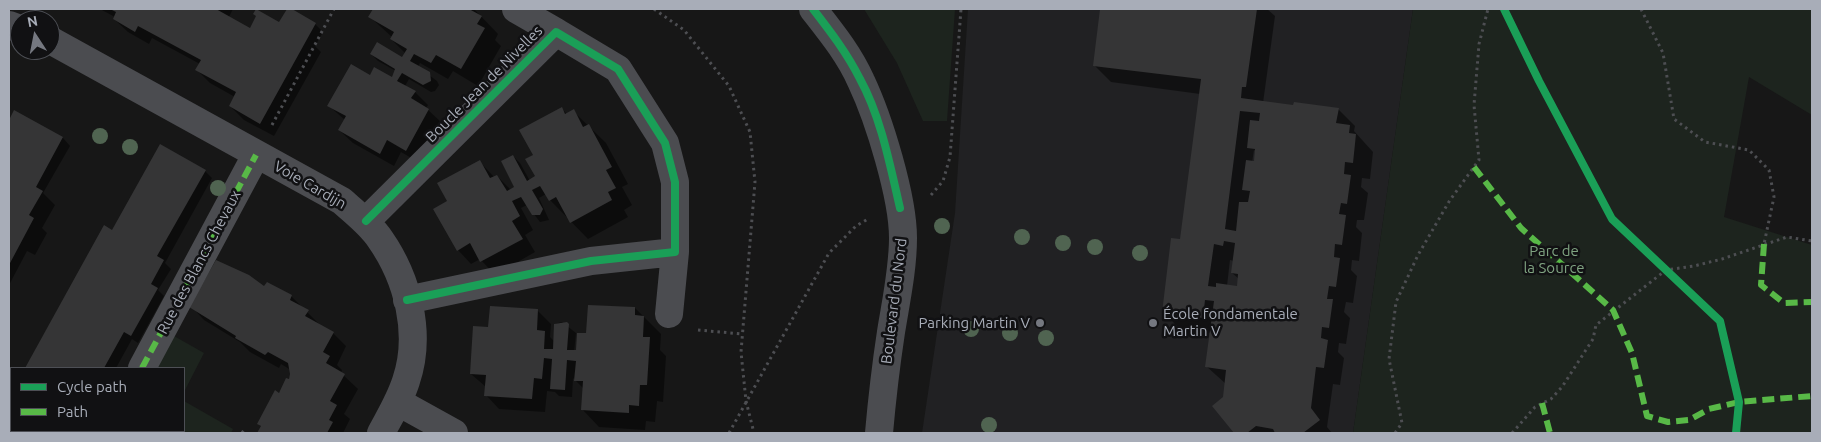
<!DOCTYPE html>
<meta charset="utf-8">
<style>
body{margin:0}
#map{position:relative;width:1821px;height:442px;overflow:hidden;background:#171717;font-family:Ubuntu,sans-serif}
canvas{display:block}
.frame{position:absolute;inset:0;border:10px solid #a8adb8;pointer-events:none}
.legend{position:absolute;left:10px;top:367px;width:175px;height:65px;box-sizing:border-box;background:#111113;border:1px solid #4d4f55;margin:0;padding:6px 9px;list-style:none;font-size:15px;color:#a8adb8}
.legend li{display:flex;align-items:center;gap:10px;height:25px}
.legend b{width:25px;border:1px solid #4d4f55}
.north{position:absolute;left:10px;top:10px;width:50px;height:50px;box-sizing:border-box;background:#111113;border:1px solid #4d4f55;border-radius:50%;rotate:349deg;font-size:14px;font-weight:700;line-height:20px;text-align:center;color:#a8adb8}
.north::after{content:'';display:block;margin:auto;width:18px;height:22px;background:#757880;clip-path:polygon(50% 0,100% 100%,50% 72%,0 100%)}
</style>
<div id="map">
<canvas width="1821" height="442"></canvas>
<div class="frame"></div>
<ul class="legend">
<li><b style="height:6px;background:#1a9f57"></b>Cycle path</li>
<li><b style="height:6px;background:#58b947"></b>Path</li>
</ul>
<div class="north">N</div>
</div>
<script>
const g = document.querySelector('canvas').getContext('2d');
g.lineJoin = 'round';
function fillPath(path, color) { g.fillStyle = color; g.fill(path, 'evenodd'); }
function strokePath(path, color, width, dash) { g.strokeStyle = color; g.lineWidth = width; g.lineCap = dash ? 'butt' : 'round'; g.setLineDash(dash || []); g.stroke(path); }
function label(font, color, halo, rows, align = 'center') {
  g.font = font + ' Ubuntu,sans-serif'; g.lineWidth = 5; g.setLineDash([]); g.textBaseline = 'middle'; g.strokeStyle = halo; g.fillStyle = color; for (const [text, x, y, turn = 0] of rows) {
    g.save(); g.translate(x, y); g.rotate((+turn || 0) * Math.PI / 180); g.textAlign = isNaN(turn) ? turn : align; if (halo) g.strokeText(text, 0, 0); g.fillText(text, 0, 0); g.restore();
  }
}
fillPath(new Path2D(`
 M968,9h445l-60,424h-431l33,-220z`), '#212123');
fillPath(new Path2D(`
 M864,9h91l-8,112h-24l-26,-58z
 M1413,9h399v106l-63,-38 -25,140 88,28v188h-459z
 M174,336l30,17 -20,39v-24h-28z
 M184,401l49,28 -2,4h-111l1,-2h63z`), '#1d241e');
fillPath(new Path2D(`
 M100,9h133l-4,8 21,12 30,-6 9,-14 26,15 8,8 -8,14 6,6 -47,84 -30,-16 -14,-14 5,-9 -25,-14 -13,-13 3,-6 -48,-26 -3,6 -21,-12 -14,-13 1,-2z
 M374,9h100l24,25 -3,6 6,6 -23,40 -25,-15 -5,8 -28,-16 -2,4 19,14 2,4 -4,6 -4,1 -22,-13 -4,7 10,6 13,13 -2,3 16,15 -22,40 -19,-11 -7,14 -41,-23 -14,-13 6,-10 -16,-14 41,-30 22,3 4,-8 -18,-10 -7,-7 32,5 3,-5 -15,-15 1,-2 -22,-20z
 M1101,9h166l8,7 -12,87 75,6 17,17 -1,5 19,21 -3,27 -8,-1 -1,9 7,6 -4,27h-7l-1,7 6,6 -3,28 -7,-1 -1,10 6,6 -4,27 -7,-1 -2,10 6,6 -4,26 -7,-1 -1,9 6,6 -4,27 -7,-1 -6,43 5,6h-96l-22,-27 10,-9 2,-13 -20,-18 5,-33 -31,-4 -17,-17 18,-71 19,-147 -89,-12 -17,-17zM1254,150l2,1 -1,12h-3zM1230,260l4,1 -2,12 7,6 -1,8 -11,-1z
 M561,108l6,6 6,-3 33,32 22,41 -6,3 10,18 -8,5 4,7 -40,22 -38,-39 -4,-6 -7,4 10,22 -9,2 -13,-17 -6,3 12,22 -8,5 10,17 -40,23 -15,-16 -9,5 -13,-14 -9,-48 30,-41 15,16 3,-1 13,13 6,-1 -3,-32 7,7 10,18h8l-3,-25z
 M15,112l48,26 7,8 -27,47 12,12 -13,23 5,5 -12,22 -8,-4 -18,34v-163z
 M205,171l7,7 -47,85 6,6 -13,21 6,6 -26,47 -6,-4 -16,29h-91l79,-141 8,5z
 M264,288l27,8 30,30 12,7 13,13 -9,19 5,5 -1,3 17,16 -14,25 6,5 -7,14h-84l3,-6 -4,-3 34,-50 -1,-4 -10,-6 -2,4 -29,-16 -10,-10 -36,-22 -13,-14z
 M635,308l26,26 -1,16 6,6 -3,46 -6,-1 -2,21 -9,-1 -1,9 -46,-3 -17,-18 2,-20 -11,-11 -1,19 -13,-1 -4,-4 -8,-1 -2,21 -46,-3 -13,-14v-8l-15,-13 19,-46 47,-18 14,14 -1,13 5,5v-18l7,-2 14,11 -2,19h3l10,-18z
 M11,393v38h80l2,2h-84v-36z`), '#0007');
fillPath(new Path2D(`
 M110,9h106l34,19 6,-12 -3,-2 3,-5 23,13 8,-13h5l24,14 -56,101 -31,-18 7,-14 -41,-22 6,-10 -63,-34 -3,6 -22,-13 3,-7z
 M373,9h96l13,7 -5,8 8,4 -24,41 -25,-14 -5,8 -17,-9 -4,7 20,11 1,9 -8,4 -21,-12 -5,8 19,10 -5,7 18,11 -23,42 -19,-11 -7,14 -42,-24 8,-14 -19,-10 24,-42 19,11 4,-8 18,10 3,-8 -25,-15 7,-12 25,15 5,-8 -17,-10 4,-7 -26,-15z
 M1100,9h157l-11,78h-4l-1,11 52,7 1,-3 45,6 -3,15 14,2 -1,8 7,1 -3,29 -8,-1 -1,12 7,1 -4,29 -6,-1 -2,11 7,1 -4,30 -7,-1 -1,13 6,1 -4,29 -7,-1 -2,13h6l-4,29 -7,-1 -1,11 7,2 -4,28 -8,-1 -5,41 9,12 -17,13h-28l-2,-4 -17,-3 -9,7h-13l-22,-27 11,-9 3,-27 -21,-3 9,-66 -9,-1 -2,18 -41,-5 9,-75 9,1 21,-160 -108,-13zM1240,111l20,2 -1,8 -9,-1 -3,28 8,1 -1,12 -8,-1 -4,30 8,1 -2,11h-9l-3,29 -11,-2zM1224,241l11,2 -4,30 7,1 -1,12 -21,-3v4l-8,-1 6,-42 9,2z
 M562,107l3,7 9,-5 9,18 6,-3 23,43 -6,3 10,18 -8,4 4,8 -42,23 -14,-26 -7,4 -9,-15 -8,4 11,19 -3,6h-8l-11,-18 -9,4 8,15 -8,5 11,18 -43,23 -10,-19 -13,8 -24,-42 14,-8 -10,-18 43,-23 10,18 7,-3 10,16 7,-4 -13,-26 12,-6 14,26 8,-5 -10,-17 8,-4 -14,-25z
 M14,110l49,27 -27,50 7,4 -14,24 5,3 -25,47v-145z
 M160,144l46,26 -49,86 7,4 -13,24 7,4 -27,48 -7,-4 -20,36h-79l79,-143 8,5z
 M216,260l33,15 15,11 3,-4 25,13 -2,5 19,10 -4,6 29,16 -11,20 7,4 -4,7 19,11 -15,27 7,4 -8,15 4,2 -6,11h-70l4,-7 -4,-2 18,-34 4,3 7,-15 3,1 1,-5 -2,-11 -20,-11 -3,3 -30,-17 1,-2 -47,-29z
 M588,305l47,2v8l9,1 -1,21h7l-3,48h-7l-1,21 -10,-1v8l-48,-3 2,-29h-9l2,-20 -9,-1 -2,30 -15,-1 2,-30 -8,-1 -2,21 -8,-1 -2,21 -48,-3 2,-21 -16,-1 3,-48 15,1 2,-21 48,3 -1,21 8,1 -1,18h9l1,-25 13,-2 2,2 -2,26h9l1,-17h9z
 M11,393v38h65l-1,2h-66v-36z`), '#353536');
strokePath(new Path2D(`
 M654,9l30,21 45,56 21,46 5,50 -14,170 5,49 8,32
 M1641,9l22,44 11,66 31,23 44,8 20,20 5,27 -10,47
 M272,125l62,-116
 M931,195l12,-14 7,-24 11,-148
 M698,330l44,4
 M242,433l3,-4
 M729,433l100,-180 27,-27 12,-7
 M1395,433l7,-10 -13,-64 7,-57 22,-47 32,-55 29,-40 -5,-55 5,-61 9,-35
 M1512,433l23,-26 16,-8 11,-12 31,-48 3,-14 70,-55 28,-4 28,-7 65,-22 25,4`), '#4d4e52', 3, [2.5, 4]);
strokePath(new Path2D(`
 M516,9l40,23
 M813,9c18,23 36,45 48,72 18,38 42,116 42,157 0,31 -7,63 -12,94 -5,33 -9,67 -12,101
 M9,25l11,4
 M50,40l292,161c13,12 28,23 38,38 28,40 42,95 26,142 -6,19 -16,35 -25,52
 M366,221l190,-189 62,37 47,74 10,39v70l-84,9 -184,39
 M669,314l6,-62
 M142,368l114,-213
 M398,402l56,31
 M106,433l1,-2`), '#4b4c50', 28);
strokePath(new Path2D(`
 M1474,167l47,61 92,82 19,43 15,63 21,6 21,-2 20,-11 30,-7 73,-6
 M1764,244l-3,41 23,18 28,-1
 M142,368l114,-213
 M1542,403l8,30
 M106,433l1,-2`), '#58b947', 6, [12, 6]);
strokePath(new Path2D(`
 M813,9c17,22 34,44 47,70 21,38 30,86 40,129
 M1504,9l35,72 73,138 108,102 19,81 -3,31
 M366,221l190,-189 62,37 47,74 10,39v70l-84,9 -184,39`), '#1a9f57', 8);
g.fillStyle = '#506451';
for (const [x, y] of [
 [100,136],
 [130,147],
 [218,188],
 [942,226],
 [1022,237],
 [1063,243],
 [1095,247],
 [1140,253],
 [971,329],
 [1010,333],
 [1046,338],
 [989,425]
]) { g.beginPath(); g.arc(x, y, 8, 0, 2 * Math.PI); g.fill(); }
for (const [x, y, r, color] of [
 [1040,323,5,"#757880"],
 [1153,323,5,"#757880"]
]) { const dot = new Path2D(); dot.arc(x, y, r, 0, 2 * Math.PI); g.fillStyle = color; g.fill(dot); strokePath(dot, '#111113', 2); }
label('15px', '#a8adb8', '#111113', [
 ["Boucle Jean de Nivelles",484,84,-45],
 ["Voie Cardijn",310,185,30],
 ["Rue des Blancs Chevaux",199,262,-62],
 ["Boulevard du Nord",894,301,-83]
]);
label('15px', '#7fa381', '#111113', [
 ["Parc de",1554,251],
 ["la Source",1554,268]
]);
label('15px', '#a8adb8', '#111113', [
 ["École fondamentale",1163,314],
 ["Martin V",1163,331],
 ["Parking Martin V",1030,323,"right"]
], 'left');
</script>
